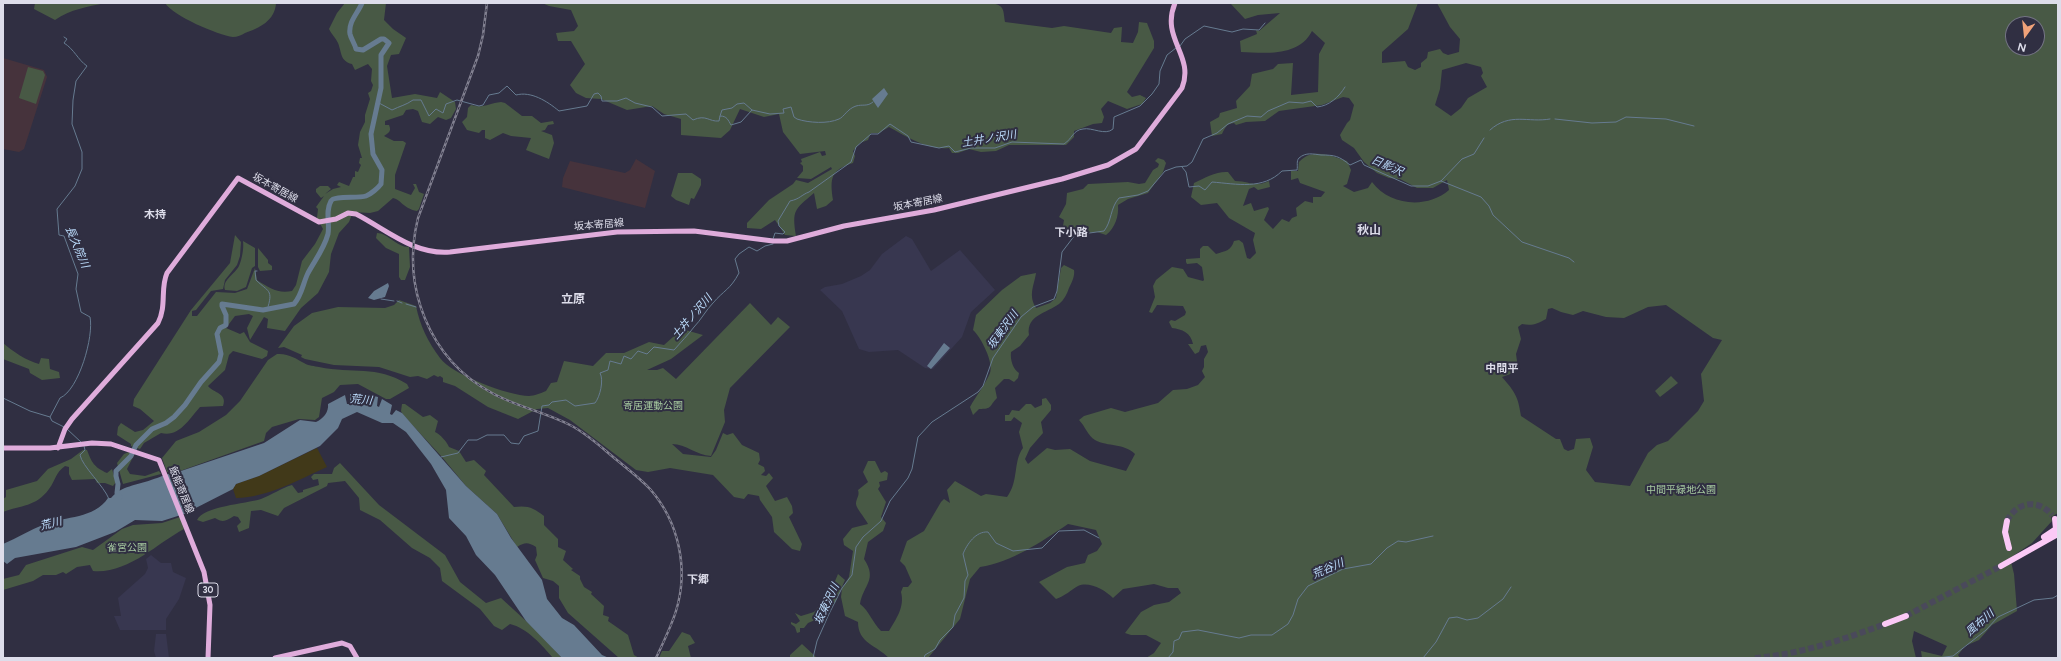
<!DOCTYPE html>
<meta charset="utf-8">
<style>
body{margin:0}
#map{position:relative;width:2061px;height:661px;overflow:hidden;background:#302f42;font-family:Figtree,sans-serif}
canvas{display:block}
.frame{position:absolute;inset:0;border:4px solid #ddddea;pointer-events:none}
.north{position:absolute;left:2005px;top:16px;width:40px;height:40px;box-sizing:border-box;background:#302f42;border:1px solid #757585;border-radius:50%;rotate:195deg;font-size:11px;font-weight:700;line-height:16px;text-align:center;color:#ddddea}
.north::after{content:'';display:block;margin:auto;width:14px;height:18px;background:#f0a279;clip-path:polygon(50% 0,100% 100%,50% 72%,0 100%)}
</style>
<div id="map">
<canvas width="2061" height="661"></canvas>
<div class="frame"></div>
<div class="north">N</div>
</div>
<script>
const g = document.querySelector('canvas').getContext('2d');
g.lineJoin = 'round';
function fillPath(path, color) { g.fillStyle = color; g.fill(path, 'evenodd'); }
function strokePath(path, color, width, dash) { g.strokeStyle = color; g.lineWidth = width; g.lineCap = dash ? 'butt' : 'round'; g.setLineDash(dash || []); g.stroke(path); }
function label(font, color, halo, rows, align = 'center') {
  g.font = font + ' Figtree,"Noto Sans JP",sans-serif'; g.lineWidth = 4; g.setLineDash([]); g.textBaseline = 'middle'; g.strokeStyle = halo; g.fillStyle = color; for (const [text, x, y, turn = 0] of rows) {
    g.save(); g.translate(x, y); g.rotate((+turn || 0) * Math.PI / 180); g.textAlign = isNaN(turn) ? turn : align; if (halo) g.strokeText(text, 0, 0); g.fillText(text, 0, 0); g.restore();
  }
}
fillPath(new Path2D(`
 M906,236l6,3 19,32 29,-21 35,40 -24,22 -9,25 -29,32 -8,-1 -27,-18 -29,2 -10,-3 -17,-38 -22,-21 5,-3 17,-3 19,-8 9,-6 12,-16z
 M151,555l10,8h10l2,9 13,6 -7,21 -13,20v11h-46l-6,-14h7l-3,-18 27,-24 3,-6 -2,-9z
 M156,634h10l3,24h-13l-2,-7z`), '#383750');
fillPath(new Path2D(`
 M3,58l41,12 3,7 -23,72 -5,3 -16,-3z
 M636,159l19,12 -10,37 -83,-21 1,-9 7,-17 55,12 5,-3z`), '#46333c');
fillPath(new Path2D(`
 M35,3h70c-18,4 -34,6 -50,17l-21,-11z
 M165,3h111c-1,18 -17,25 -31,30 -3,2 -8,4 -12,4 -15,-2 -60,-21 -68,-34z
 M345,3h41l-2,17 9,9 13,9 -7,16 -8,1 -4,11 5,32 23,-4 22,4 3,-6 15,10 1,7 -5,9 -5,2 -8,-3 -8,7 -8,-2 -4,-11 -5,-2 -7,1 -3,5 -18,6v4h4c3,7 -1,8 -5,11l10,5h9l3,2 -11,32v14l16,6 4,-7 -2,-4h3l3,8 5,2 -5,15 -2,2c-15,-3 -15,-11 -24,-13l-15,13 -8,2 -17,-1 -4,10 -10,11 -8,21 -2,18 -11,21 -17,15 -16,23 -18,-3 1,-9 -4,-2 -14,23 -3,-12 6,-12 -4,-2 -14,2 -9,12 14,6 4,-2 6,10 18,9 -1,5 -5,3 -29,-8 -4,4 -4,15 -17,16c5,7 20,7 15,20l-23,1c-10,11 -21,31 -39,26l-17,10 -4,6 -9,-3v-2l-14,-9 1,-8 3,-4 14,9 8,-2 11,-9 -14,-12 -7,-3 1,-7 57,-89 39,-47 5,-28 6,7 -1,14 -3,9 -12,15 -2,9 -12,2 -15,19 -4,1v5h5l19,-24 19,1 12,-4 8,-21 2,12c12,8 21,14 35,11l4,-6 6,-24 13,-17 8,-15 -6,-11 1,-9 -2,-2 8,-11 -3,2 -5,-6v-3l4,-3h8l3,3 -6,5 8,-5 8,-2 -4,-2 2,-3 10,4 4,-9h2v-6l3,1 3,-7 -2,-2 1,-5h2l-4,-13 2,-13 5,-10v-7l5,-16 -2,-6 3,-2 2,-6 -2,-4 1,-12 -4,-5 -13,6 -3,-6c-12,-3 -10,-11 -14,-21 -2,-5 -7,-9 -9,-14l8,-16z
 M542,3h450c13,3 11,7 13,19l47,6 12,-2 47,7 3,-5 8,-1 -1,15 12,1 5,-11 1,-10 8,1 7,18v7l-27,44 5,5 8,-2 6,3 -4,6 -15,5 -19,-8 -7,8 3,8 -2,6 -9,1 -19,7v6l-8,8h-57l-13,6 -15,1 -12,-3 -11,4h-6l-3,-5c-22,2 -42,-11 -60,-21l-10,6h-8l-3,7 -8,3 -7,8 2,5 -2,7c-23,7 -23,16 -20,37l-7,6 -9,3 -3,-16c-20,17 -22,17 -18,43l-11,-1 -10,-15 -14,9 -14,-1v-5l22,-23 24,-16 3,-4 12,3 24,-14 -1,-2 -20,12 -14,-1 6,-7v-5l-3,-3 2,-1 -1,-3 19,-7 2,4 4,-1 -1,-4 -25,3 -17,-22 -4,-18 -15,3 -24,-8 -10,21 -9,8 -40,-3v-16l-17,-5 -12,-8 -25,4 -26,-11 -15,-1 -10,-5 -6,-8 15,-21 -14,-23h-13l-2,-8 18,-2 4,-5 -7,-16 -22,-4z
 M1230,3h188l-10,26 -26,23v11l23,-2 3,6 7,3 6,-3v-4l6,-5 1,-6 12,-3 3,4 5,2 11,-3 1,-13 -10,-12 -13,-24h621v510l-7,4 1,4 -20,22 -22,15 4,16 3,37 -25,14 -13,15 -14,6 -7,9 2,3h-38l-1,-7 21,5 5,-10 -33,-15 -2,10 4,17h-770l8,-5 7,-10 -15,-8h-15l-6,-2 16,-21 13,-7 15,-3 12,-9 -3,-5h-10l-14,-4 -31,5 -10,9c-8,-8 -24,-17 -35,-12 -7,4 -13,10 -22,13l-17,-17 28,-15 18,-4 3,-8 9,-4 5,-7 -6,-14 -28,-6c-27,18 -56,38 -88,43l-10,12 -10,40 -32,39h-39c-13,-13 -31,-15 -31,-36l-13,-6 -4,-19 1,-9 7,-11 4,-26 -9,-6 -1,-6 9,-11 16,-4c-3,-6 -12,-16 -12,-20 0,-6 4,-8 2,-14l10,-8 -5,-10 5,-11h7l6,12 4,-2 3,2 -1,7 -8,2 1,4 -2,3 8,13 -5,15 5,6 -3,8 -15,11 -4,17c14,21 -1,26 -4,45 10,8 12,18 21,27h8c7,-12 16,-24 12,-39l2,-5h5l4,-5 -7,-16 -5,-5 7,-20 17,-10 17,-29 3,-3 6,4 -3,-13 8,-9 26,15 5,-2 21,3c12,-16 6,-36 16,-49l-4,-16 3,-9 -8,-6 -3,4h-6v-6h4l3,-5 7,1 7,-7h5l4,4 7,-3v-6l4,-1 5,7v5l-10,12 2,11 -13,15 -5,11 3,5 19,-16 8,2 15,-1 20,12 36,10 9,-17c-11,-11 -27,-7 -40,-14 -7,-4 -10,-14 -16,-20l5,-4 27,-8 14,4 33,-9 15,-13 14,-1 11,-4 7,-8 -3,-6 2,-4v-8l4,-7 -2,-7 -5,1 -2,6 -4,2 -7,-10h5c-2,-11 -11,-15 -21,-16l-3,-6 2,-2 4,1 10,-6 1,-3 -3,-6 -26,-1 -5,8 -3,-1 6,-15 -2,-11 3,-6 16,-13 11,2 5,8 15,4 1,-1 -2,-13 -5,-4 -10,1 -1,-2v-3l14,-1v-9l3,-3h5l8,8c9,-3 15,-3 18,-13l5,-1 4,3 4,15 3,1 6,-6 -3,-13 2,-7 -26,-15 -12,-15 -16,2 -10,-8 3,-14c10,-5 23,-12 34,-11l7,9c16,0 18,7 34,0l1,6 -12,3 -4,-3 -5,2 -6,17 8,-3 3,8 14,-4 1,2 -5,11 9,9 9,-10 7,3 3,-4 5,-2 -1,-8 9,-7 8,2v-6h8l4,-5 -25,-9 -2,-5 -7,2v-9h7l1,-9c13,-15 33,-6 48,-1l4,9 -4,14 -4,2 11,6 14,-4 4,-6c18,24 55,27 77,8l-2,-10 -14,8h-16l-17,-9 -11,-1 -12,-5 -13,-11 -10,-14 -12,-8 -2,-5 7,-12 3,-3 4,-15 -5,-7 -6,-1 -21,8 -43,6 -14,10 -19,1 -10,3 -2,-2c-8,1 -9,5 -12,11l-10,2 -2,-14 9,-5 1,-4 17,-5 -1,-7 14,-15 2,-12 21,-5 5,-5 15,-1 -2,32 27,-3 1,-38 6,-11 -13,-12c-13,26 -47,22 -71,21l-1,-11 17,-7 -1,-4 3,1 21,-18 -22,2 -13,4zM2013,24h24v24h-24zM1466,63l15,4 2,6 -2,3 6,11 -19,11 -7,10 -10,8 -16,-11 5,-16 2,-19zM1666,305l47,33 9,2 -21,34 3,27 -6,10 -30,30 -11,4 -9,8 -18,33 -35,-4 -9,-12 7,-23 -3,-9 -14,1 -2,10 -6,2 -4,-2 -4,-10h-4l-35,-23c-3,-20 -6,-24 -19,-39l14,-5 1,-11 -1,-7 5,-15 -3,-12 4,-3c10,2 15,0 24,-5l2,-10 4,-1 9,4 12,3 10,-4 23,6 18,1 24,-11z
 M28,67l15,4 2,4 -9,29 -17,-6z
 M501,102l4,1 17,13h10l9,7 12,-2 1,3 -6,1 -3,5 -4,1 11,4 2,8 -5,16 -23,-9 5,-12 -20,-2 -8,-3 -13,7 -5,-2v-8h-3l-3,3 -12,-3 -5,-8 5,-5 1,-9 3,-3c12,4 18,-2 30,-3z
 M1158,158l6,2 2,3 -3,9 -15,21 -20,6 -10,6c1,11 -3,23 -12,30l-9,-3 -38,3 -1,-7 5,-2 1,-6 -5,-3 7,-13 1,-11 16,-4 5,-5 40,-2 11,2 6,-1 8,-13 5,-3 1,-3 -4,-3z
 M678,173h14l9,6v6l-7,14 -3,-1 -2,7 -13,-5 -5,-4z
 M377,233c11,0 19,14 32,14l1,20 -5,13h-4l-2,-3v-23l-13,-6 -10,-10z
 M243,241l12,7v18l-3,2 -6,19 -9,4 -12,-1c-3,-10 9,-15 14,-24 3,-7 5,-18 4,-25z
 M258,248l10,12v3l4,3v4l-12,1 -2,-4z
 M1064,265l10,5c1,6 -2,12 -5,18 -2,6 -5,12 -10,16 -12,9 -33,11 -30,31l-9,11 -9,6c-1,8 2,17 8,21l-1,5 -4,4 -5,-3h-5l-9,9 2,10c-8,8 -4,11 -18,11l-6,6 -3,-8c6,-11 15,-22 20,-34 4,-10 -9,-36 -17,-43l3,-15 26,-25 19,-14 15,-3c-2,13 -8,22 0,35l14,-5 6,-5 5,-30z
 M399,300l17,6c4,20 12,36 24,52 11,16 69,38 89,38 5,0 12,-3 17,-5l5,-8 6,-1 7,-21 29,5 13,-13h18l25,-11 15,3 18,-16 21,6 -32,24 -24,11h10l6,-2 13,11 74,-76 21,22 7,-8 12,10 -60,61 -6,22 1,12 -14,34c-15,-1 -25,-12 -39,-12l11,10 28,3 5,-7 7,-17 4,2 6,-2 9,12 17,8 1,7 -2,4 6,3 1,4 -4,4 5,1 3,-3 4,5 -7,8 9,15 12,-4 5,9 1,7 -4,4 13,27 -2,7 -8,-2 -18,-17 -2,-15 -12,-17 -1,-4 -11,-2 -4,5 -10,-2 -21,-22 -43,-7 -22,4 -12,-2 -66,-50 -22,-12 -11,1 -19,10 -30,-12 -33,-21 -12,-4v-4l-3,-2 -2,1 -4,-2 -7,4 -9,-3 -8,1 -31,-10 -45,-2 -29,-6 -4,-2 1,-2 -18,-8 -6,1 16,-22 18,-13 26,-6 47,1 9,-3z
 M3,343c9,8 24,18 36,21l2,-6 8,1 1,10 9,3 1,6 -18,2 -12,-7 -1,-4 -26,-10z
 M277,354c11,-1 20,5 27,9 4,3 11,3 15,4 34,7 57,-2 88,17l2,4 -19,11h-4l-28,-15 -18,1 -6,7 -12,6 -3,19 -4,3 -16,-1 -27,8 -6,6 -2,8 -84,30 -13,1 -5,-14 14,-17 23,-9 27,-17 14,-14 28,-41z
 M1671,376l7,7 -18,14 -5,-6z
 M402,404h3l18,13 7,-2 8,6 -3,11c5,2 12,10 14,15l10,4 7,11 8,-2 12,11 -2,4 30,32c14,-2 20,1 30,9v9l14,14v8l8,4 -3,9 10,9 -2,1 9,6v3l4,8 8,5 -1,2 13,12 -1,9 6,2 -1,4 20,14 6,20 5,3h-20l-51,-45 -9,-15v-12l-6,-5 -10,-3 -8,-18 2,-5 -1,-8c-8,-5 -11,-5 -19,0l-20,-33 -31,-28 -24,-29 -39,-42 -2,-4z
 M83,450h4c5,13 7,17 20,23l5,-4 4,13 -3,4 -8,-3h-8l-2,-4 -23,1 -3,-6v-7l-4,-1c-10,7 -9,14 -16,23 -13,18 -28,16 -46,23v-13l3,-2v-7l31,-9 11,-12 23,-10z
 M129,452l5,3 -7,14 3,5 15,2 14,-5 2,3 -38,10 -6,-21 7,-9z
 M340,463l39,42 66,50 15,27 26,21 15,-5 36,33 25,27h-9c-11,-13 -26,-30 -43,-34l-8,6 -8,-4 -14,-17 -38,-28 -2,-13 -10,-10 -18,-10 -32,-28 -20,-10 -1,-12 -14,-17 -17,2 -1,3 -43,22 -6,8 -17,-6 -10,1 -2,17 -10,4 -2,-6 4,-4 -3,-5 -4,-1c-8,5 -11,7 -19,2l-12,4 -6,-2c7,-14 48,-16 64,-21 11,-4 20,-11 31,-14l6,8 5,-1v-2l16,-5 -1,-6 -5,1 -2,-3 3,-3h18l2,-6z
 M180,517l4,12c-28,15 -56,45 -91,42l-3,-6 -13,2 -11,7 -3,-2 -7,3h-13l-10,6 -30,9v-11l16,-4 7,-10 56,-18 11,3 29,-21 11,-4 29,-2z
 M838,574l7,6 -10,23 -3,3 -8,1 -2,10 -14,6 -4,5h-4v4l-3,1 -2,-6 -4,-3v-2l5,2 4,-3 -5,-8 6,3 13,-4 9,-11 8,-4 3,-3 -1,-8z
 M682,632l8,3 5,8 -7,3 3,12h-32l3,-7h7z
 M802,644l13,12 1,2h-26v-3z`), '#485945');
fillPath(new Path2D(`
 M317,448l10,19c-29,13 -58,30 -91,31l-3,-9 3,-5 23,-8z`), '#413919');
fillPath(new Path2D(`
 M884,88l4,6 -10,14 -6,-9z
 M388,283l1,3 -4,11 -11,3 -6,-2 6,-7z
 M944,343l6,5 -19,21 -4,-3z
 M350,394h11l1,9h2l2,-9 12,3 -1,9 2,1 3,-8 10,6 -2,9 2,1 4,-5 6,3 64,73 31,28 14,24 31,42 5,19 15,19 12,7 28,30 7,3h-47l-36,-37 -31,-46 -19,-20 -10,-19 -17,-18 -3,-28 -15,-26 -25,-32 -13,-9h-11l-25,-11 -15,7 -4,9 -18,18 -61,30 -23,8 -3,5 -49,25 -22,7 -27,-1 -20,12 -39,15 -61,11 -8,6 -4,-3v-17c14,-6 27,-14 42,-20 21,-8 49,-5 63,-26h3c10,-12 26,-13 40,-18 10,-3 16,-7 27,-8l86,-29 36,-23 16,2c7,-3 13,-10 12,-18l17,-9 2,9h3z`), '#667b90');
strokePath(new Path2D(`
 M64,37l3,2 -3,4c10,6 14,17 23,23l-11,15 -3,19 -1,24 10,28v17l-7,17 -18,23 2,26 5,1 14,38 -2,15 5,23 9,5c4,19 -11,73 -30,81l-10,19 2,4 12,6
 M1180,46l5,-7 19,-13 28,6 11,-3 16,1 6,-7
 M379,103l13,7c8,-4 14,-5 21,-10h8l8,16 7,-7 7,4 3,-9 11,-4 22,6 4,-1 6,-10 10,-2 8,-7 9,9c15,-4 31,6 43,16l28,-5 7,-12 4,-1 3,3 1,5h15l9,-3 9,5 17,4 10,9 24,-2 7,6c13,-6 16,2 26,1l1,-5c7,0 8,4 11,9l10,-3 11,-12 18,4 14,-1 -1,-4 8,-2 3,10 3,2c12,4 31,5 42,0 5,-2 8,-10 17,-13 7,-2 11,1 17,-4
 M720,116l2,-6 10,-2 5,-4 7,-1 8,7
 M1555,119l37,4 24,-1 10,-5 40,2 28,7
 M1490,130c20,-18 38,-7 60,-11
 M1182,167l4,5 3,15 10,-1 6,4 7,-8c25,2 51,8 70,-11l15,-1c1,-4 -1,-9 2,-12 7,-6 14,-4 22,-3 14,0 18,1 29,10l11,-5 3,5 47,21h17l13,-5 21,-22 12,-5 10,-16
 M1441,181l40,16 8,9 4,9 29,27 47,16 5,4
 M773,239l2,-6 8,1 2,-2 -6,-6 -1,-5 12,-20c10,-2 11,-6 19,-9l42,-30 5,-15 15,-13h7l12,-10 18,12 3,6 28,6 10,-2 6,6 16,-4h24l17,-6 52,2c8,-5 9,-14 19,-15 9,-2 22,7 30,0l1,-12 26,-11 12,-12 7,-10 1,-13 7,-16 9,-7
 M257,271h-2l1,9c12,12 18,9 11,30
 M381,299l13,2
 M397,301l5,2
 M406,304l10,3
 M3,398l27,13 20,6
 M67,429l15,14
 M84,446l1,4 -5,5c2,11 24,31 29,44
 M441,457l17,-4 10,-13h9l10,-5h17l7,8 8,1 5,-8 14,-5 4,-25 7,-1 3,-3 14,-2 9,6 20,-3c5,-6 9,-23 5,-30l8,-3 2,-9 11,3 3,-8 7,3 7,-8 9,3 7,-7 20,3c7,-8 14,-15 20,-23 7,-7 12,-17 19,-24 11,-13 17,-13 26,-30l-4,-14 4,-5 10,-7 8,4 8,-5 8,-2
 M813,658l4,-17 12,-27 13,-26 10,-13 4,-28 7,-10 18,-16 9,-20 18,-23 4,-9 6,-32 14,-15 46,-30 5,-6 10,-28 28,-41 12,-10 21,-8 3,-8 5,-39 13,-17 29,-4c8,-10 6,-23 15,-33l19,-3 10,-4 17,-20 11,-4 11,-1 5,-4 11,-23 14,-6 11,-9 19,-8 14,1 7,-6 21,-9 14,1 8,-2 6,6c12,-1 22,-10 28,-20
 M924,658l1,-3 10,-6 5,-9 13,-13 2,-12 9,-17 1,-17 3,-6 -5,-21c4,-10 13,-23 25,-22l8,11 17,8 29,-3 17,-17 25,-1 15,8
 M1168,658l5,-6 1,-11 5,-2 3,-7 16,-2 41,8 12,-3h21l16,-11 5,-9 5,-16 10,-13 35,-17 28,-5 16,-16 11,-7 8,1 27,-6
 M1423,658l13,-16 13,-24 8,-1 10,3 11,-2 25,-19 8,-12
 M1937,658l16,-2 33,-26 12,-13 36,-17 19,-2 5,-3`), '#667b90', 1);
strokePath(new Path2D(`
 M120,497l-3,-4 1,-9 -2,-8v-5l15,-15 5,-11 16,-16 14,-6 8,-6 11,-12 16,-23 18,-20 2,-8 -4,-20 3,-6 6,-3v-10l-4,-9v-2l41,6 31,-6c8,-9 9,-21 14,-31 7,-13 16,-24 20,-39 2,-11 -3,-22 3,-33 3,-6 27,-2 35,-5 5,-2 12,-8 15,-12l1,-14 -9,-16 -2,-20 10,-46v-33l8,-12 -5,-4h-3l-18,11 -7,-1c-1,-5 -5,-10 -6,-15 -2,-12 8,-21 12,-31`), '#667b90', 5);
strokePath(new Path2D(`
 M2007,521c9,-19 31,-23 45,-6
 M1906,616l95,-50
 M1755,658c46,-4 87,-18 130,-34`), '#4a495b', 6, [6, 3]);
strokePath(new Path2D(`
 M3,448h47l42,-5 19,1 48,16 45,112 6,33 -2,53
 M58,448l7,-19 7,-10 86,-96c9,-18 2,-34 9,-50l71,-95 81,44 17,-3 12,-6 8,1c31,16 58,41 94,38l167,-20 77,-1 79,10h14l57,-15 90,-16 128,-31 46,-14 28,-16 46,-61c13,-33 -22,-49 -7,-85
 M275,658l67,-15 8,3 7,12`), '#dfacdb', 5);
strokePath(new Path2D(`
 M2007,521l-2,11 4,16
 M2044,537l12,-8 -1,-10
 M2001,566l57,-32
 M1885,624l21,-8`), '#fbc9f6', 6);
const rail = new Path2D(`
 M487,3l-4,32 -5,21 -60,162c-17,69 11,141 74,175 25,14 53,19 78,32 18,9 33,24 48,36 11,9 23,18 32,28 29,33 39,80 26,122 -5,16 -13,32 -20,47`);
strokePath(rail, '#828191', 2.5);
strokePath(rail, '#302f42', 1, [3]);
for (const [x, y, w] of [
 [208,590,20]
]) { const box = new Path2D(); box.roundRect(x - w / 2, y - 7, w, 14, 3); g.fillStyle = '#302f42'; g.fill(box); strokePath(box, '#ddddea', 1); }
label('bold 9px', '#ddddea', null, [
 ["30",208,590]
]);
label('10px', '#ddddea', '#302f42', [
 ["坂本寄居線",275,188,29],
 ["坂本寄居線",918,203,-11],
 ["坂本寄居線",599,225,-5],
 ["飯能寄居線",181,490,68]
]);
label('10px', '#a7cba0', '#302f42', [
 ["寄居運動公園",653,406],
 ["中間平緑地公園",1681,490],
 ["雀宮公園",127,548]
]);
label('italic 11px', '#bbdbfb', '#302f42', [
 ["土井ノ沢川",989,139,-9],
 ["日影沢",1387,166,24],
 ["長久院川",77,247,67],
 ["土井ノ沢川",692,317,-49],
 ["坂東沢川",1003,330,-54],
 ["荒川",361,400,5],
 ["荒川",51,524,-14],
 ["荒谷川",1328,569,-23],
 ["坂東沢川",827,604,-65],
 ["風布川",1980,623,-41]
]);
label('bold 11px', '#ddddea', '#302f42', [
 ["木持",155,215],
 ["下小路",1071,233],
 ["中間平",1502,369],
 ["下郷",698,580]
]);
label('bold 12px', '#ddddea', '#302f42', [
 ["秋山",1369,230],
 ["立原",573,299]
]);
</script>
